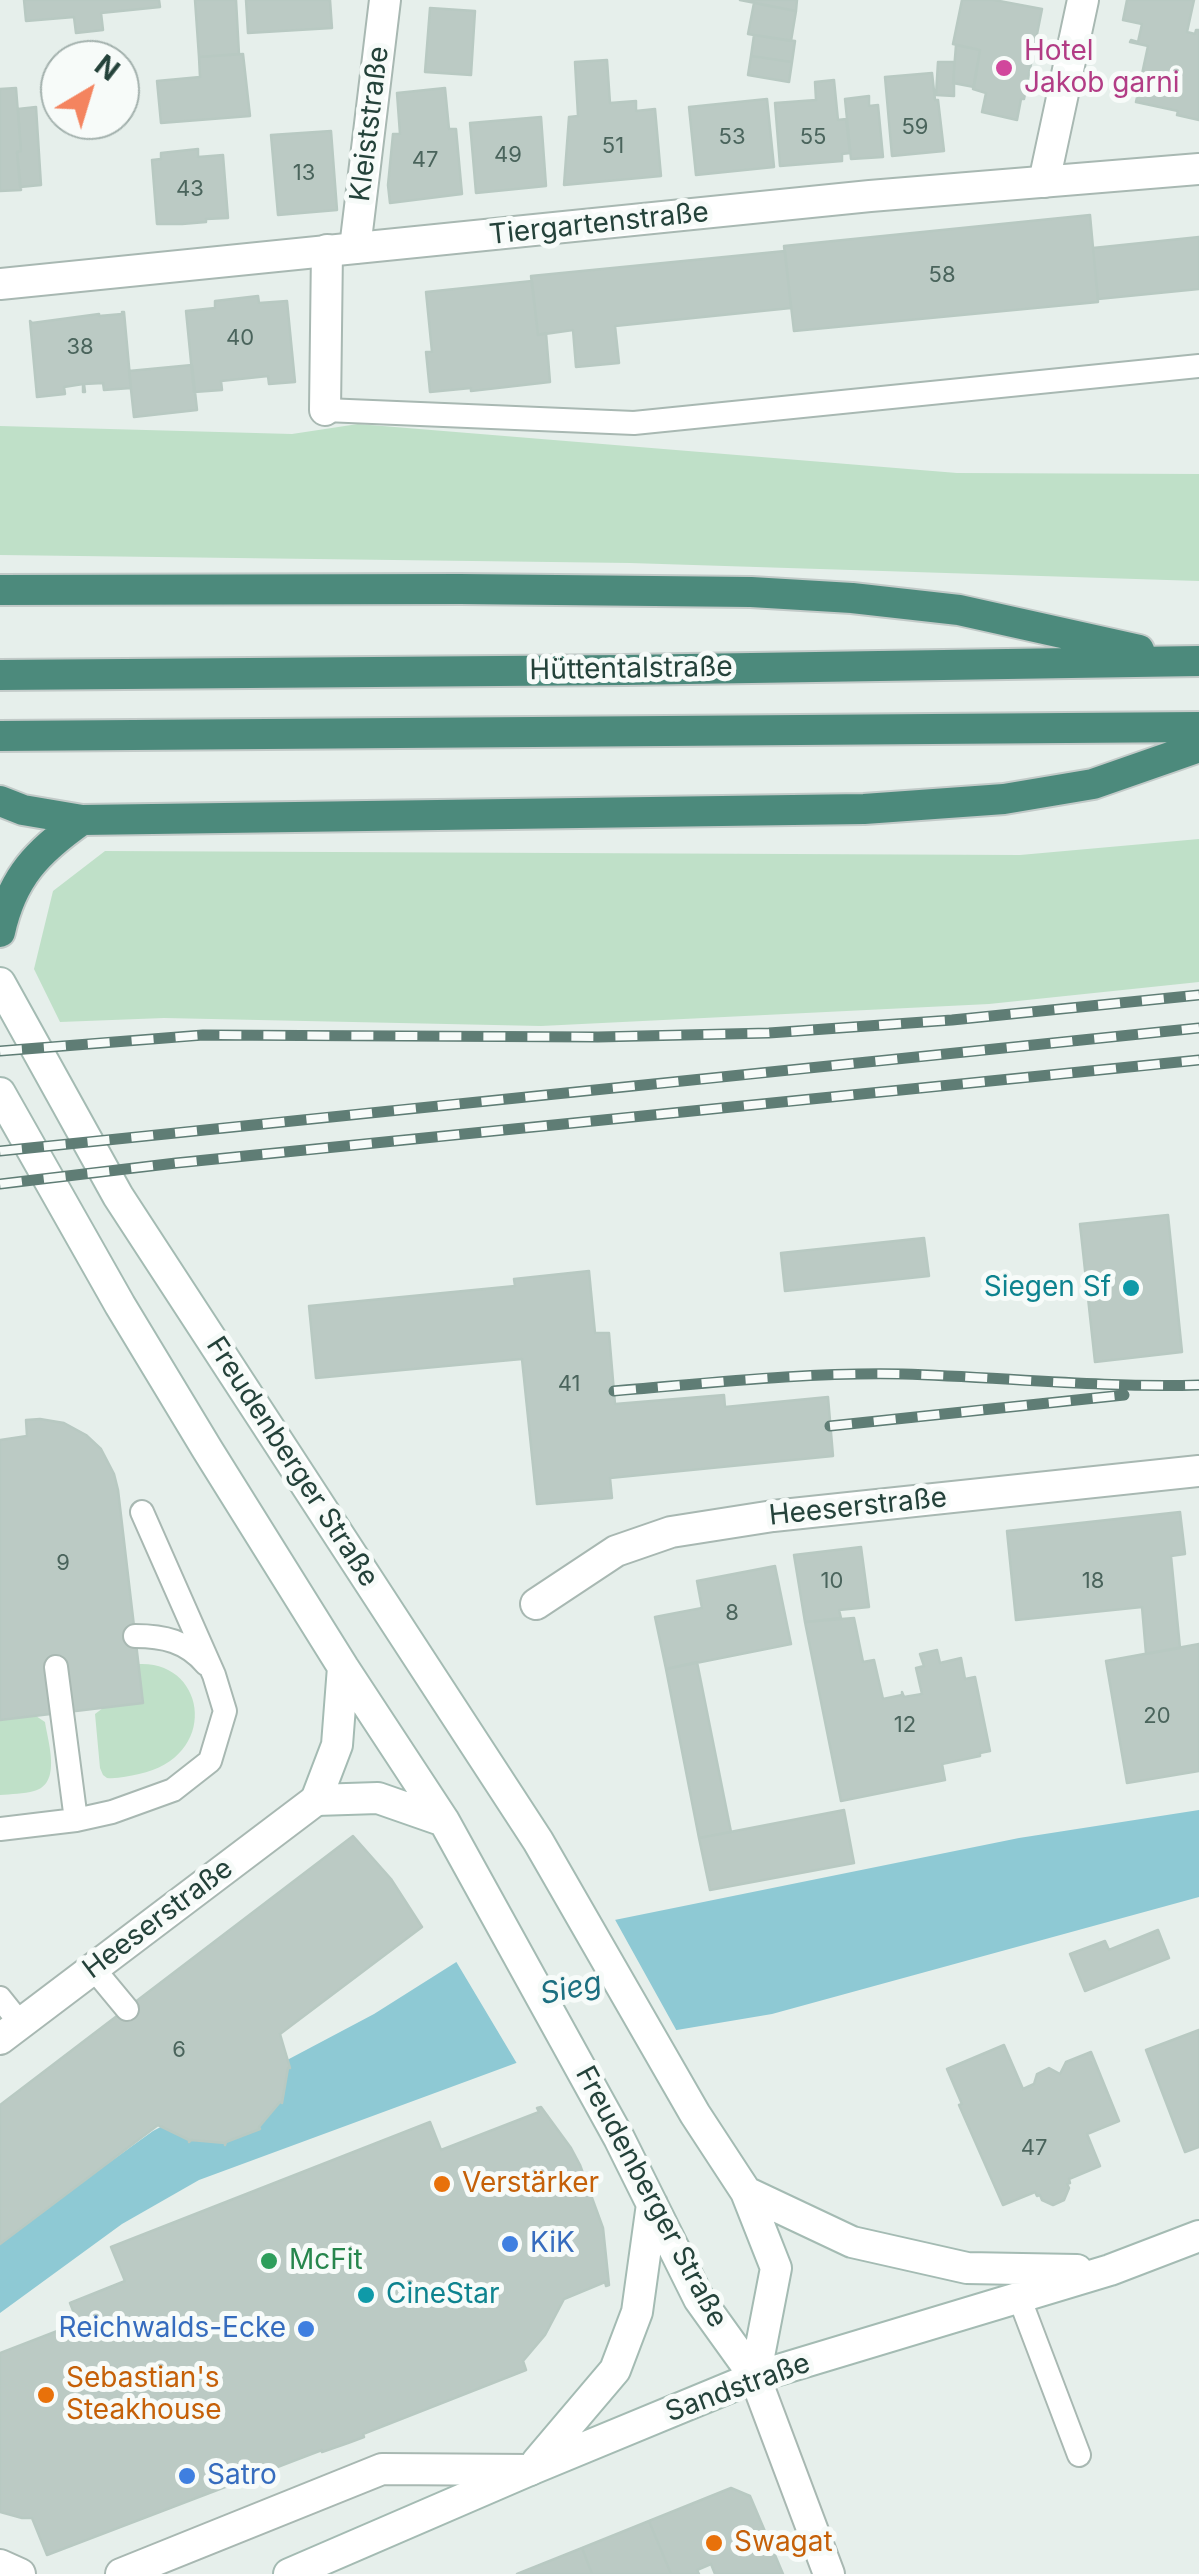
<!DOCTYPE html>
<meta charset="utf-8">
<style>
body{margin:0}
#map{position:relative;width:1199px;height:2574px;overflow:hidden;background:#e6efeb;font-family:Inter,sans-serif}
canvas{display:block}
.north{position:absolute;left:40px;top:40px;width:100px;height:100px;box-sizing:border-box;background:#f7fbf9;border:2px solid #a3b1ad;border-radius:50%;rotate:38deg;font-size:28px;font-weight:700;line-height:40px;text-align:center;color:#24423a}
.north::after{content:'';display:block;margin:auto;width:35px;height:45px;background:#f4845f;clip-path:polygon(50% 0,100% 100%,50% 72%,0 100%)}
</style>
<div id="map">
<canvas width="1199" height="2574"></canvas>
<div class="north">N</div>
</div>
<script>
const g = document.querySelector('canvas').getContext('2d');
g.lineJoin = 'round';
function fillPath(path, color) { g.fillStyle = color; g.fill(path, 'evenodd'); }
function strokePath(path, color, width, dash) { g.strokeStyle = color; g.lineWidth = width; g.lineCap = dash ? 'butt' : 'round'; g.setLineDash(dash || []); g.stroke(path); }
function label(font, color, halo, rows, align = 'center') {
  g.font = font + ' Inter,sans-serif'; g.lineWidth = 10; g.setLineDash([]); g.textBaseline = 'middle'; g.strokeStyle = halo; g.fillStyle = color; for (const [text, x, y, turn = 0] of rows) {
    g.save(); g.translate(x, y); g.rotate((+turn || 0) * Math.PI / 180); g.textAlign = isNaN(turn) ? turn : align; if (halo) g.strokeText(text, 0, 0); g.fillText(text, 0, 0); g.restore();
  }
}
fillPath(new Path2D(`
 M358,424l599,49 242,1v107l-569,-18 -630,-8v-129l292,8z
 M1199,839v143l-210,22 -448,22 -377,-8 -104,4 -26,-53 19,-78 52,-40 915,4z
 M139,1664c68,-3 81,93 0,110 -11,2 -21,5 -32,4l-4,-3 -3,-7 -5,-54 8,-6 40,-5z
 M36,1716l9,6c3,20 17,62 -11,69 -10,3 -23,3 -34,4v-75z`), '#bfe0c8');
fillPath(new Path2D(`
 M1199,1810v87l-427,117 -226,38 -347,128 -77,44 -122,89v-72l153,-110 221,-117 95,-60 111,-27 439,-89z`), '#8ec9d4');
fillPath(new Path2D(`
 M613,1916l66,119 -132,22 -28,10 -65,-109 14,-9z`), '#e6efeb');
const building = new Path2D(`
 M24,0h135l1,7 -59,6 2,17 -27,3 -2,-16 -48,4z
 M195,0h41l3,54 -40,3z
 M246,0h84l2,28 -84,5z
 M740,0h57l-1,11z
 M962,0h32l48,9 -18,90h-3l-4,21 -35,-8 4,-19 -13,-4 7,-39 -27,-6z
 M1127,0h67l-7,32 8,2 1,-4h3v90l-22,-5 1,-4 -42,-9 12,-56 -18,-4 1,-2 7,2 4,-18 -19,-4z
 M754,3l42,8 -5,30 -43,-7z
 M430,8l45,3 -4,64 -46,-3z
 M754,35l41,6 -3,21 -41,-6z
 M956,45l24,5 -6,37 -21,-4z
 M243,54l7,62 -89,7 -4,-42 43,-4 -1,-20z
 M751,56l41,6 -3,20 -41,-7z
 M607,60l3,43 26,-2v10l19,-2 6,67 -97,9 5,-68 9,-1 -3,-54z
 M938,62h16v34l-18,-1z
 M932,73l3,27h3l6,51 -52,5 -7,-79z
 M834,80l4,40 8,-1 4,34 -8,1v7l-62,5 -5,-63 41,-3 -1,-18z
 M16,88l5,63 -4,1 4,38 -21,1v-102z
 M445,88l4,41h7l6,65 -72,9 -2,-18 5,-51h7l-3,-41z
 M869,96v10l9,-1 5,52 -32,2 -6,-60z
 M767,99l7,68 -78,8 -7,-68z
 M36,107l5,78 -21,2 -3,-35 4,-1 -3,-42z
 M541,117l5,69 -70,7 -6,-70z
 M331,131l6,79 -59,5 -7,-80z
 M198,149v8l25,-2 5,63 -22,1v3l-24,2h-25l-5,-64 9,-1v-6z
 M1090,215l8,87 -304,29 -10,-85z
 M1199,237v52l-101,10 -5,-51z
 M785,251l6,57 -176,18 4,37 -43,4 -3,-37 -35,5 -7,-59z
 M532,281l6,54 8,-2 4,49 -79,9v-3l-41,4 -4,-40h6l-6,-60z
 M258,296l1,7 28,-2 8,81 -26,2 -1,-8 -47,5 1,9 -28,2 -8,-81 29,-3v-7z
 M122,312h2l7,76 -27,2 -1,-7 -19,1 1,8h-2v-8l-19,3 1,7 -28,3 -7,-76 2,2 67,-9v2l23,-2z
 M192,365l5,45 -63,7 -5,-46z
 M1168,1215l14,137 -87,10 -15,-138z
 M924,1238l5,38 -144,15 -4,-38z
 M589,1271l6,62h14l6,71 109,-9 1,12 103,-10 5,59 -223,22 2,20 -75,6 -15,-145 -206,19 -7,-72 206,-20 -1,-7z
 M40,1419l24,4 22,12 15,14 13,25 4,16 25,213 -143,17v-280l27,-4 -1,-16z
 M1180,1512l5,42 -14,2 9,92 -34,6 -4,-47 -126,13 -9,-89z
 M861,1547l8,60 -30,3 2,8 -36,4 -11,-67z
 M775,1566l16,78 -125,25 -11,-52 47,-9 -5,-27z
 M854,1618l9,44 11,-2 9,39 19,-4v-3l2,5 18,-3 -6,-26 8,-2 -4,-12 17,-4 3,13 21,-5 4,21 10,-2 15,74 -10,2v3l-38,8 3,16 -104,21 -36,-179z
 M1199,1644v127l-72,12 -21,-122z
 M697,1662l34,170 -32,6 -33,-169z
 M844,1810l10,53 -144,27 -11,-52z
 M353,1836l38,43 31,48 -142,107 10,34h-2l-6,35 -2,-1 -21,25 1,2 -34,13 -1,3v-2l-34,-3 -2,2v-2l-31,-15 -158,119v-139z
 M1158,1930l11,28 -84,33 -15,-37 35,-13 4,9z
 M1199,2030v117l-14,5 -39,-102z
 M1004,2045l19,44 11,-5 3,-10 12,-6 11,6 6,-12 25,-10 28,69 -32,13 13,32 -31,13 1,4 -3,1 2,4 -5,12 -11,5 -11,-5 -2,-5 -3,1 -2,-4 -32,13 -44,-100 3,-1 -15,-35z
 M541,2107l30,41 9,17 23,63 6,57 -3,1 -1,-4 -41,17 -19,36 -22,26 3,9 -163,64 1,3 -16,6 -26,9v-2l-275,105 -15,-37h-10l-22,-6v-159l78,-30 -8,-20 55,-22 -14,-34 319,-125 11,28 98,-38 -2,-4z
 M731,2488l19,8 33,78h-68l-4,-10 -14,6 2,4h-28l-22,-53z
 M649,2521l22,53h-79l-10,-26z
 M582,2548l10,26h-75z`);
fillPath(building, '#bbcac4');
strokePath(building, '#b8c9c2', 2.5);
const service = new Path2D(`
 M325,410l309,13 565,-57
 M135,1636c28,0 52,5 71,28
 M56,1667l20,153
 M0,1829l76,-9 36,-8 61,-22 37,-29 15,-50 -11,-36 -72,-163
 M93,1968l34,41
 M0,1998l20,25
 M1019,2297l60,158`);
const minor = new Path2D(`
 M1044,182l39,-182
 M355,248l30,-248
 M325,410l2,-160
 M536,1604l80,-53 55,-19 102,-16 426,-45
 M0,2039l316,-239
 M755,2377l74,197`);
const tertiary = new Path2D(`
 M0,284l870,-88 329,-27
 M0,2565l20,9
 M121,2574l261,-105 148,1`);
const secondary = new Path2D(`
 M0,983l118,213 420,645 157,273 51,78 30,76 -21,109
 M0,1093l120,212 87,144 136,218 101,154 175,317 80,161 56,78
 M343,1667l-6,78 -21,55 62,-2 66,23
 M746,2192l106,50 115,26 110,2
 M537,2462l78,-92 22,-58 15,-108
 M289,2574l241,-104 225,-93 355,-107 89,-34`);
const trunk = new Path2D(`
 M0,590l460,-1 291,3 101,6 107,12 180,40
 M0,675l624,-5 575,-9
 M0,736l1199,-9
 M0,801l23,9 59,10 782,-11 140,-10 89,-15 106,-37
 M0,932c12,-55 38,-81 82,-112`);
strokePath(service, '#a8b8b2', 26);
strokePath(minor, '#a8b8b2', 34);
strokePath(tertiary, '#a8b8b2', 34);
strokePath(secondary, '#a4bbb3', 34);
strokePath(trunk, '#c2cac8', 34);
strokePath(service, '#fff', 22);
strokePath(minor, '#fff', 30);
strokePath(tertiary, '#fff', 30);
strokePath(secondary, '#fff', 30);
strokePath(trunk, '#4c8a7c', 30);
const rail = new Path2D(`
 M0,1051l203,-16 395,2 171,-4 183,-13 247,-25
 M0,1151l1199,-123
 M0,1184l176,-21 1023,-103
 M614,1391c96,-8 192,-19 289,-17 98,3 197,14 296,11
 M830,1426l294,-31`);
strokePath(rail, '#5f7d75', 11);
strokePath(rail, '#f7fbf9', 8, [22]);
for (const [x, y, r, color] of [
 [1004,68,10,"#d1479c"],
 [1131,1288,10,"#0f9aa8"],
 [442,2184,10,"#e8710a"],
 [510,2244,10,"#3f7fe0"],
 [269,2261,10,"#2e9e5b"],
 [366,2295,10,"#0f9aa8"],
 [306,2329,10,"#3f7fe0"],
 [46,2395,10,"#e8710a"],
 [187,2476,10,"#3f7fe0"],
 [714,2543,10,"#e8710a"]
]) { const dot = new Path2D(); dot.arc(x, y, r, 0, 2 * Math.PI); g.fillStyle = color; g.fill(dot); strokePath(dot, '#f7fbf9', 4); }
label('22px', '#4a645c', null, [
 ["59",915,127],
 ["53",732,137],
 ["55",813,137],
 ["51",613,146],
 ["49",508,155],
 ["47",425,160],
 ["13",304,173],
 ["43",190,189],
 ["58",942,275],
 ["40",240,338],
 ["38",80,347],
 ["41",569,1384],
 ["9",63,1563],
 ["10",832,1581],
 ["18",1093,1581],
 ["8",732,1613],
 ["20",1157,1716],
 ["12",905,1725],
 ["6",179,2050],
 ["47",1034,2148]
]);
label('28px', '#b23c85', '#f7fbf9', [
 ["Hotel",1024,52],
 ["Jakob garni",1024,84]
], 'left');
label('28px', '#24423a', '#f7fbf9', [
 ["Kleiststraße",370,124,-83],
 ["Tiergartenstraße",599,224,-6],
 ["Hüttentalstraße",631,669,-1],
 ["Freudenberger Straße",292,1462,57],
 ["Heeserstraße",858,1507,-6],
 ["Heeserstraße",158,1919,-37],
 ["Freudenberger Straße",651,2197,62],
 ["Sandstraße",738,2388,-20]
]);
label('28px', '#0d838f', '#f7fbf9', [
 ["Siegen Sf",1111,1288],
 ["CineStar",386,2295,"left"]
], 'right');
label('28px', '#c56008', '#f7fbf9', [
 ["Verstärker",462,2184],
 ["Sebastian's",66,2379],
 ["Steakhouse",66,2411],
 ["Swagat",734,2543]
], 'left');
label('28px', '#366cbe', '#f7fbf9', [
 ["KiK",530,2244],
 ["Reichwalds-Ecke",286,2329,"right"],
 ["Satro",207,2476]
], 'left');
label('28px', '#27864d', '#f7fbf9', [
 ["McFit",289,2261]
], 'left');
label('italic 30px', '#1c6f80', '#f7fbf9', [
 ["Sieg",571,1989,-12]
]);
</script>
